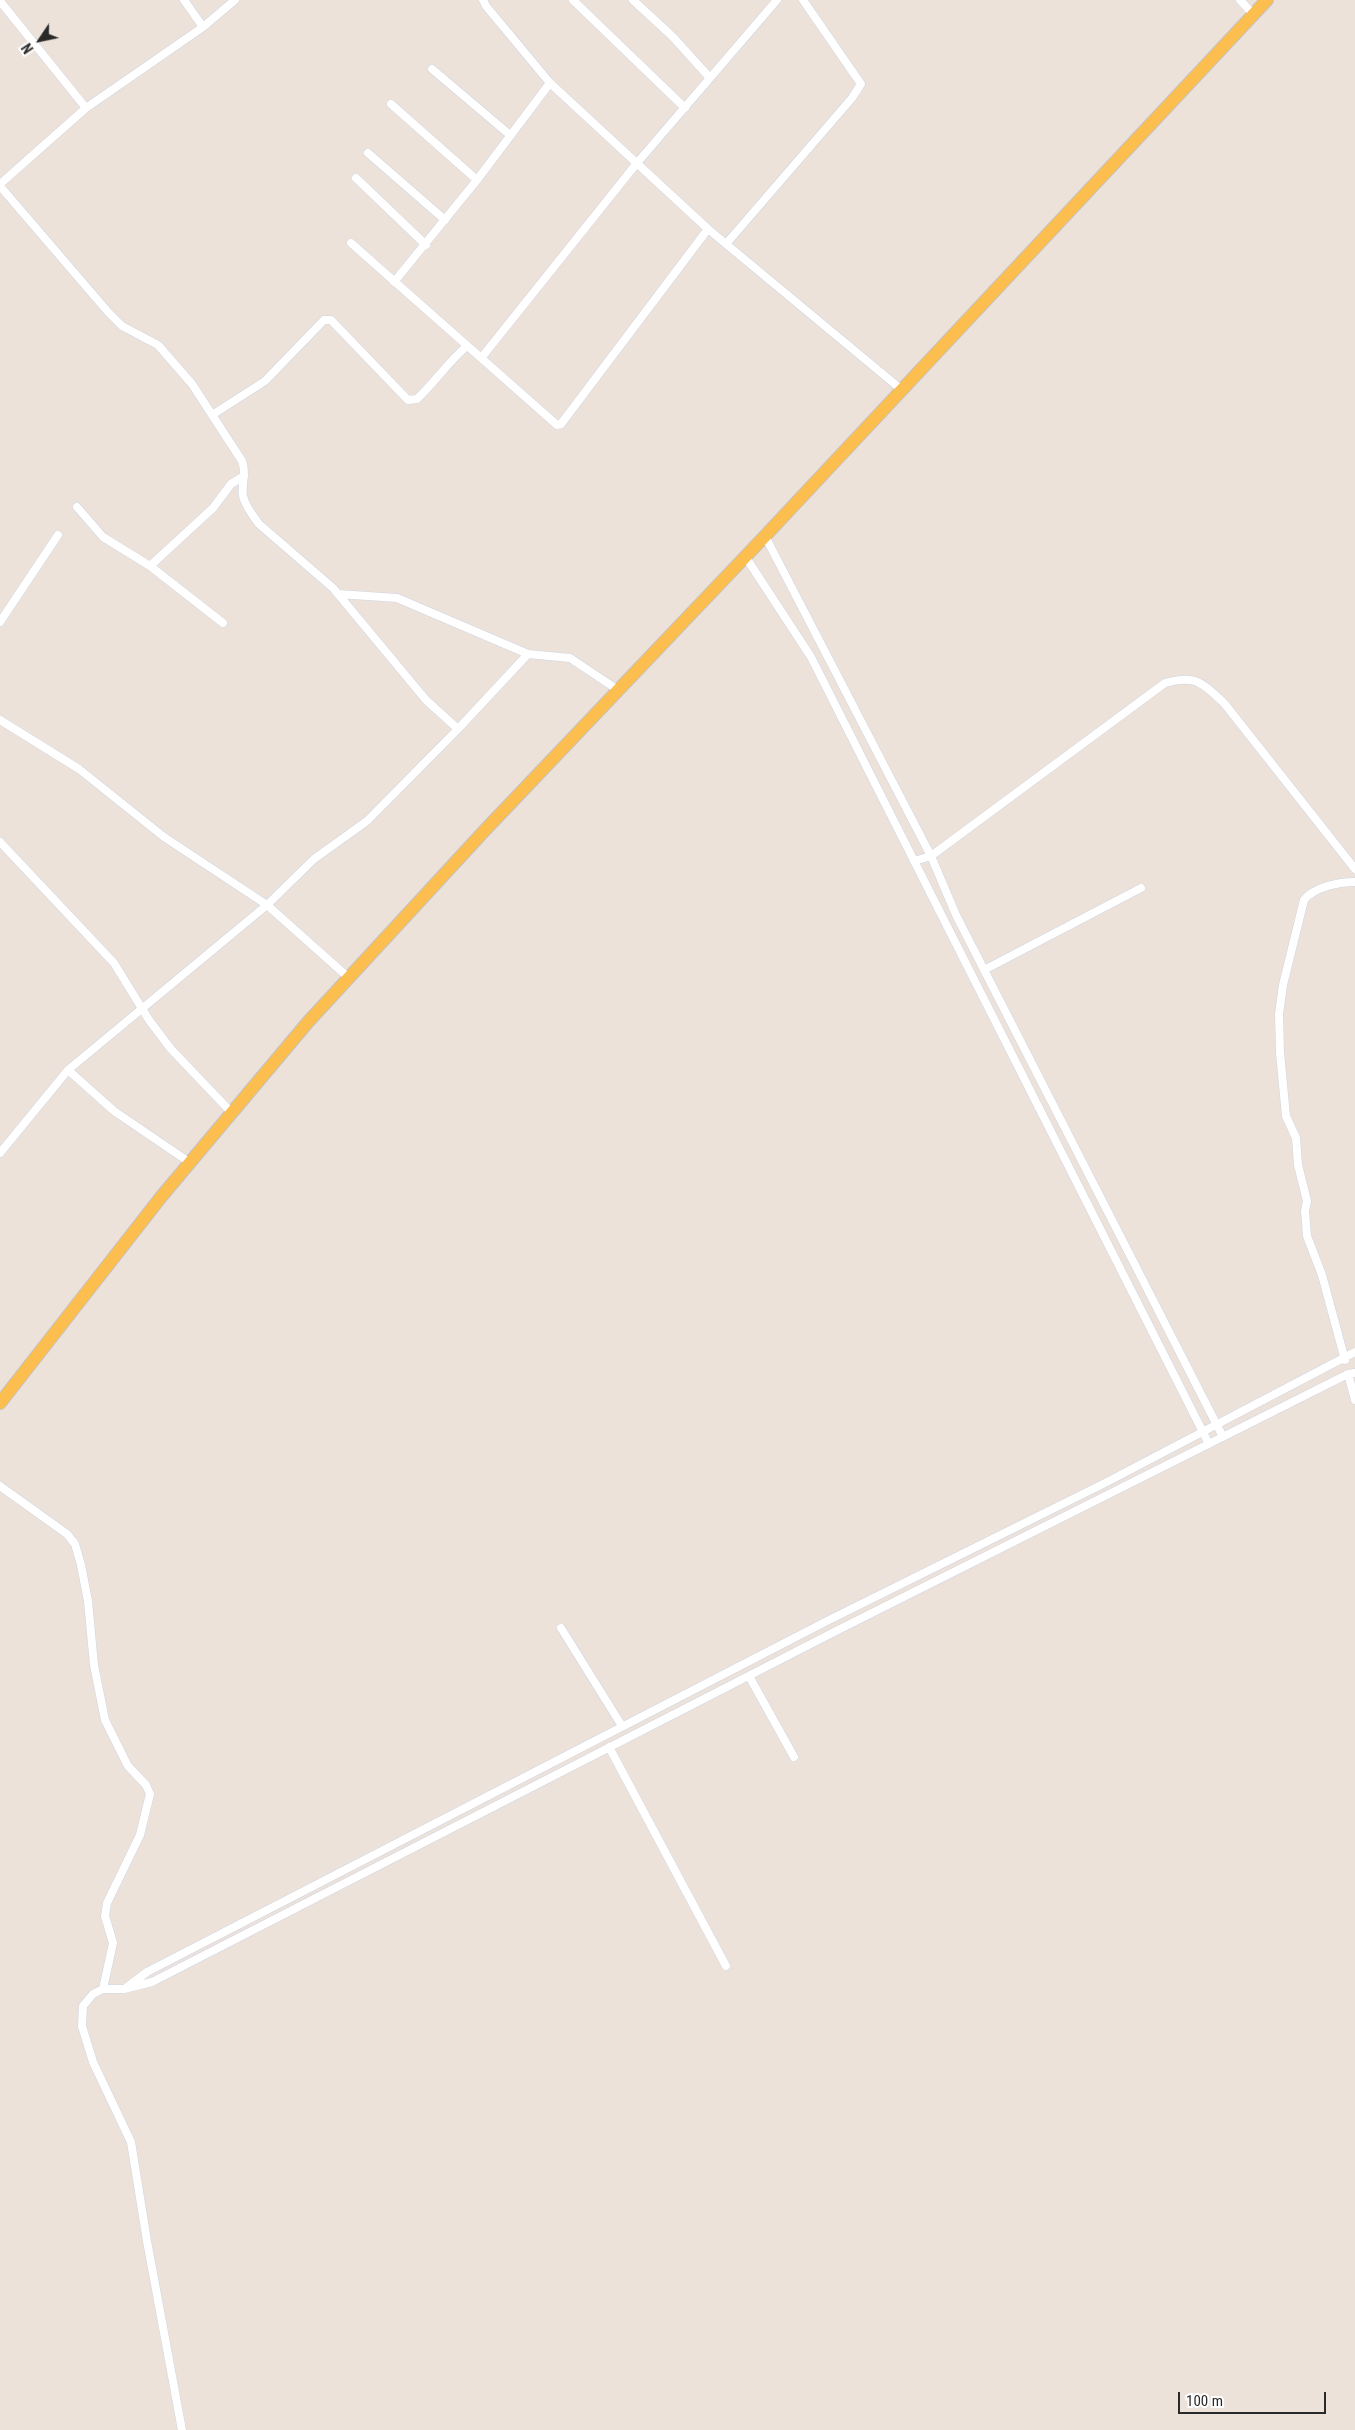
<!DOCTYPE html>
<style>
body{margin:0}
#map{position:relative;width:1355px;height:2430px;overflow:hidden;background:#ece2d9;font-family:"Roboto Condensed",sans-serif}
canvas{display:block}
.north{position:absolute;left:15px;top:15px;width:50px;height:50px;-webkit-text-stroke:4px #fff;paint-order:stroke;rotate:236deg;font-size:14px;font-weight:700;line-height:20px;text-align:center;color:#292929}
.north::after{content:'';display:block;margin:auto;width:18px;height:22px;background:#292929;clip-path:polygon(50% 0,100% 100%,50% 72%,0 100%)}
.scale{position:absolute;left:1178px;top:2392px;width:148px;height:22px;box-sizing:border-box;border:2px solid #292929;border-top:0;padding-left:6px;font-size:15px;line-height:18px;white-space:nowrap;color:#292929;-webkit-text-stroke:4px #fff;paint-order:stroke}
</style>
<div id="map">
<canvas width="1355" height="2430"></canvas>
<div class="north">N</div>
<div class="scale">100 m</div>
</div>
<script>
const g = document.querySelector('canvas').getContext('2d');
g.lineJoin = 'round';
function strokePath(path, color, width, dash) { g.strokeStyle = color; g.lineWidth = width; g.lineCap = dash ? 'butt' : 'round'; g.setLineDash(dash || []); g.stroke(path); }
const minor = new Path2D(`
 M184,0l19,27
 M483,0l3,6 64,77 158,146 194,161
 M573,0l112,108
 M633,0l40,37 37,41
 M1240,0l14,15
 M0,1l86,107
 M432,69l78,66
 M391,104l86,76
 M368,153l77,67
 M356,178l70,67
 M0,184l86,-76 117,-81 32,-27
 M0,186l108,126 14,14 36,19 34,39 50,77c5,12 -1,23 1,35 2,10 10,20 16,28l74,64 93,112 32,29
 M351,243l206,182 4,-1 147,-195
 M726,244l126,-146 9,-14 -58,-84
 M394,282l83,-102 73,-97
 M482,357l155,-194 140,-163
 M212,415l53,-34 59,-61h7l77,80 9,-1c18,-17 31,-37 50,-53
 M77,507l26,30 47,29 73,57
 M765,536l166,320 25,59 267,522
 M745,556l66,101 398,787
 M150,566l63,-58 18,-24 13,-8
 M338,594l59,4 131,56
 M0,622l58,-87
 M0,720l79,49 85,68 103,68 82,73
 M0,842l114,121 35,57 22,29 60,63
 M914,861l17,-5 234,-173c31,-9 37,0 59,20l131,166
 M984,970l157,-82
 M68,1070l46,41 75,51
 M0,1153l68,-83 199,-165 47,-46 53,-38 91,-92 70,-75 42,4 48,32
 M1345,1360l-23,-85 -15,-39 -2,-25 2,-10 -9,-36 -2,-27 -10,-22 -6,-63 -1,-39 4,-29 21,-85c10,-13 35,-18 51,-18
 M1348,1374l7,26
 M0,1486l67,48 8,10 6,21 7,36 6,64 11,55 23,46 18,19 4,9 -10,41 -33,68 -2,13 8,27 -10,46
 M561,1628l61,98
 M749,1676l45,81
 M609,1747l117,219
 M127,1987l20,-15 680,-351 278,-138 250,-131
 M182,2430l-35,-189 -16,-99 -38,-80 -11,-36 1,-20 10,-12 10,-5h21l28,-7 688,-353 508,-255 7,-1`);
const primary = new Path2D(`
 M0,1403l161,-206 147,-175 178,-193 279,-293 502,-536`);
strokePath(minor, '#ced5e3', 9);
strokePath(primary, '#c3c3c3', 14);
strokePath(minor, '#fff', 8);
strokePath(primary, '#fbbe4f', 12);
</script>
